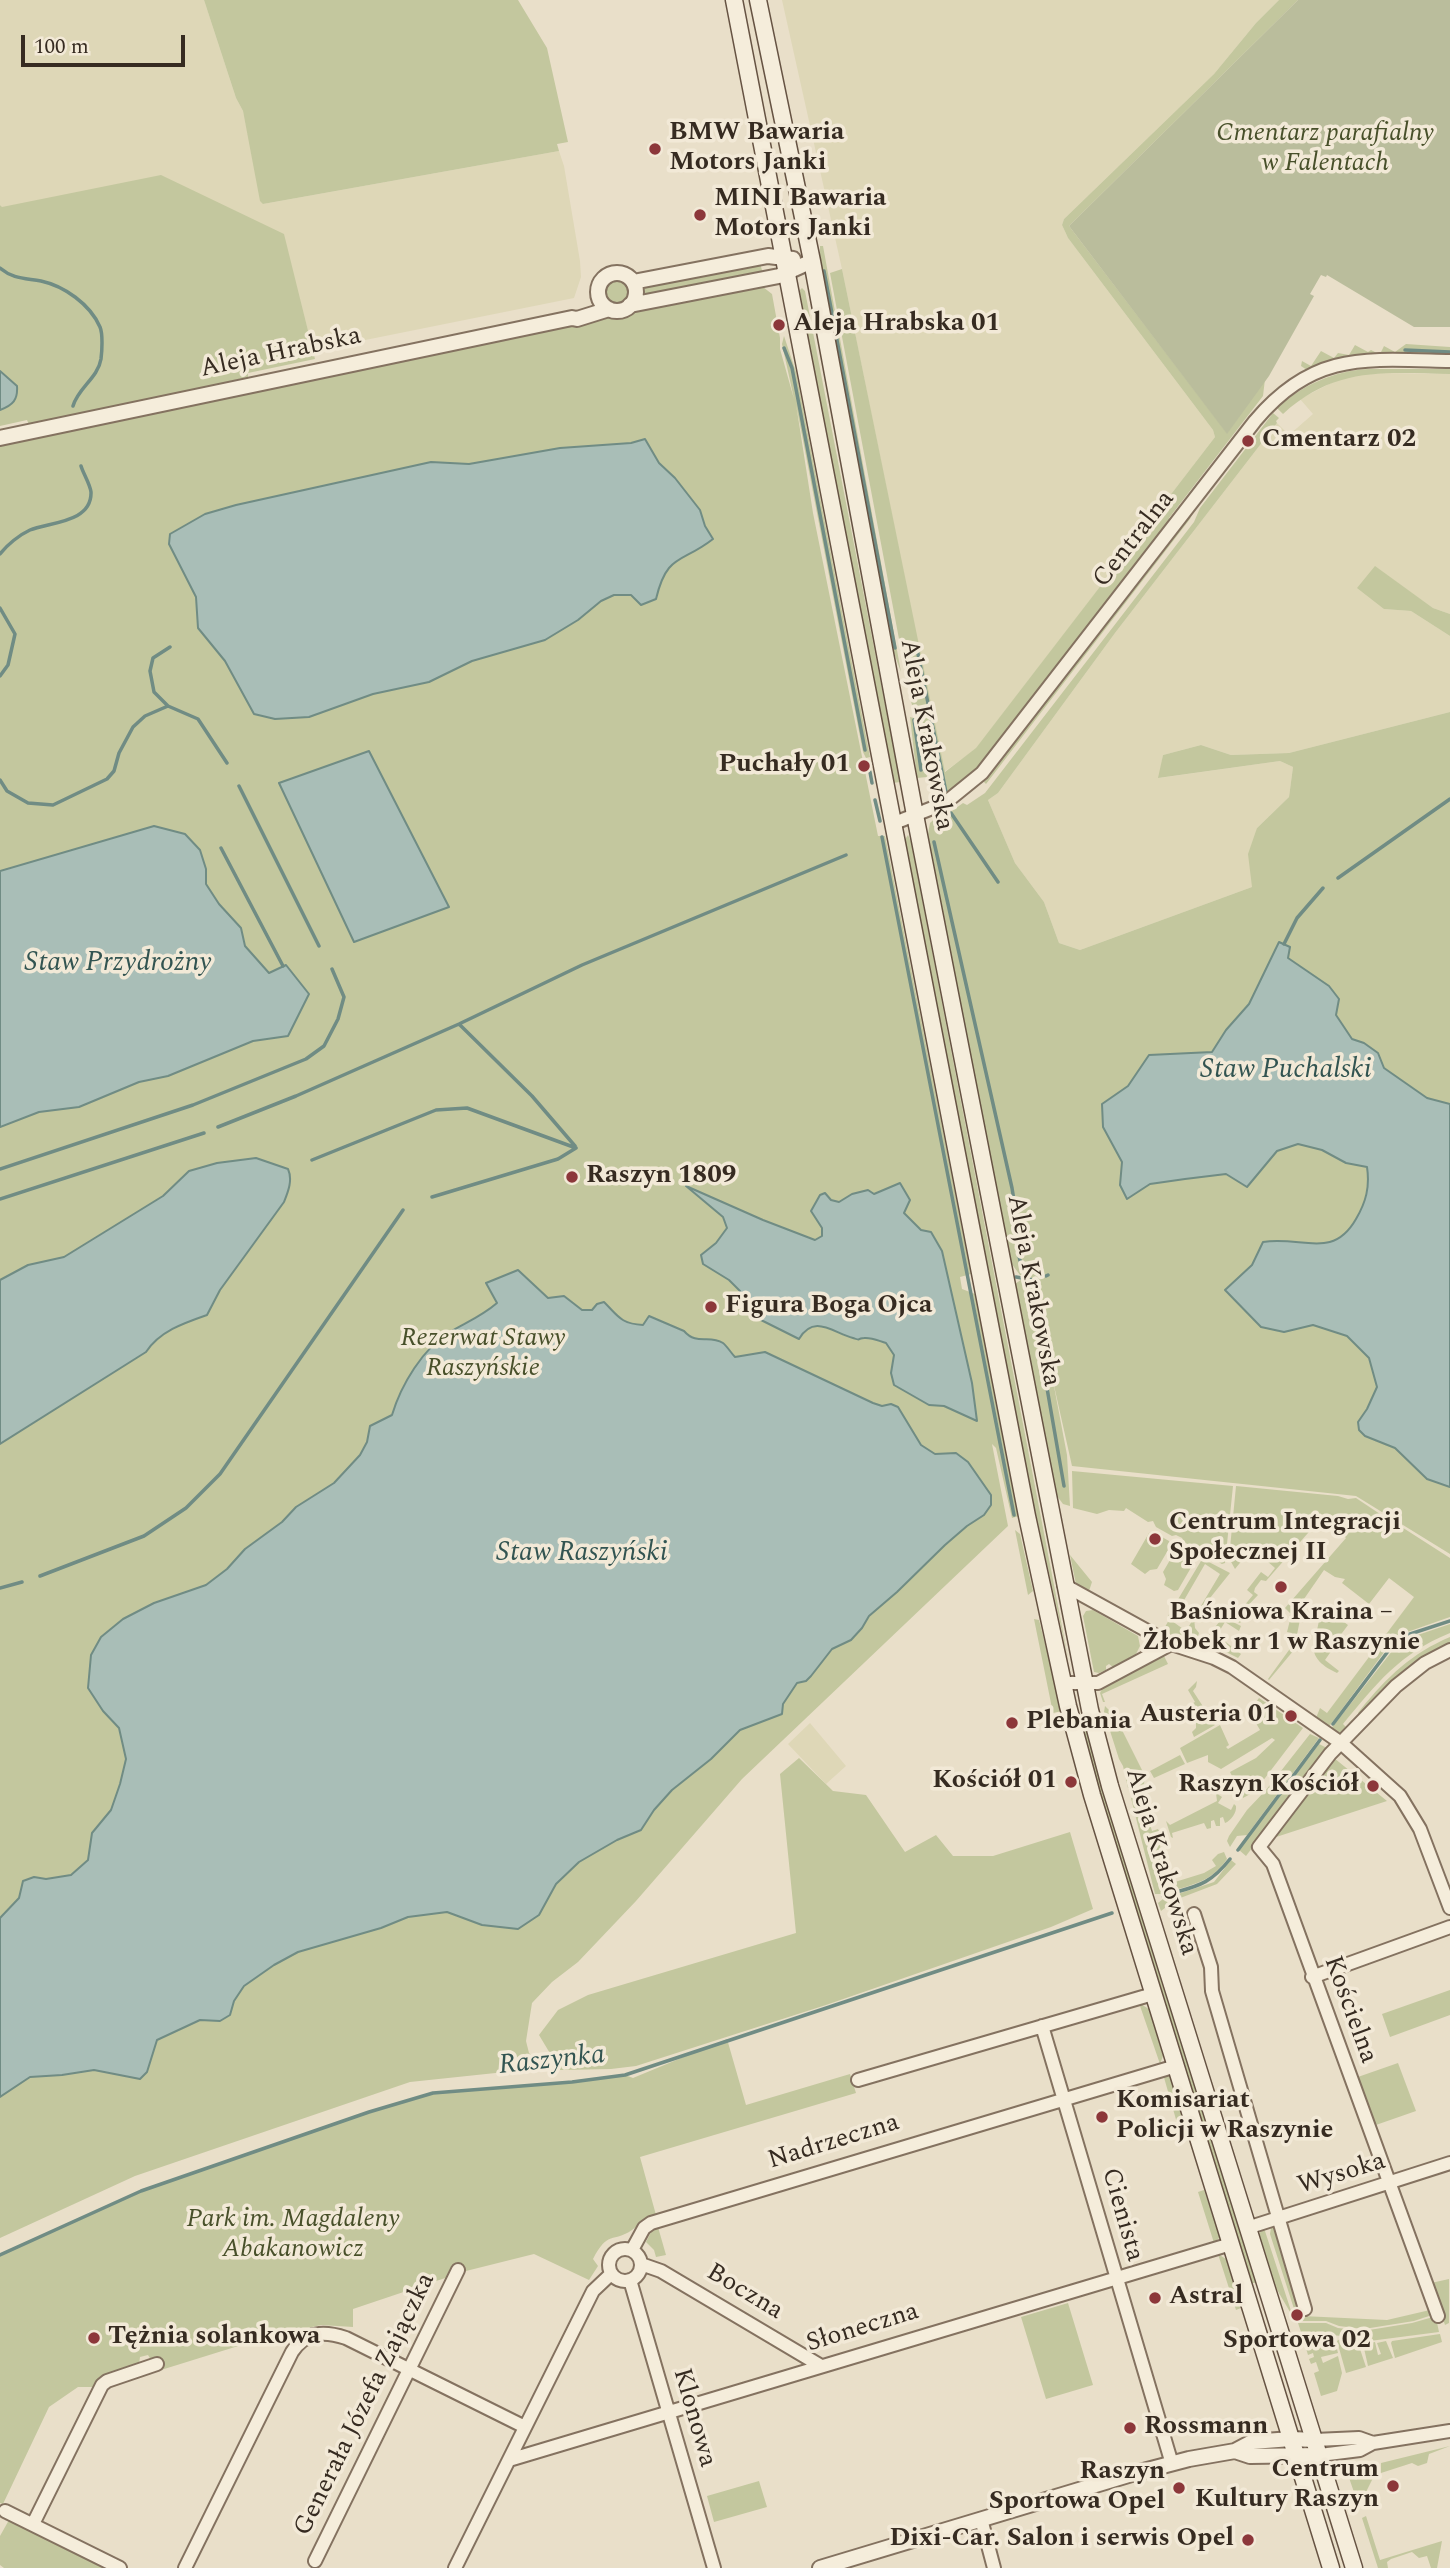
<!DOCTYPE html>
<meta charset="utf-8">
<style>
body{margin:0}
#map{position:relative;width:1450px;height:2568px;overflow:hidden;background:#e9dfc9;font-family:Spectral,serif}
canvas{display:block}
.scale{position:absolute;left:21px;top:35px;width:164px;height:32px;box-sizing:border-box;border:4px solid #362b21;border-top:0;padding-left:9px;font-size:21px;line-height:24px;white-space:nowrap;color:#362b21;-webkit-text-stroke:5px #f2e9d7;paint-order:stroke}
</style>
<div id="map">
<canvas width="1450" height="2568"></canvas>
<div class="scale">100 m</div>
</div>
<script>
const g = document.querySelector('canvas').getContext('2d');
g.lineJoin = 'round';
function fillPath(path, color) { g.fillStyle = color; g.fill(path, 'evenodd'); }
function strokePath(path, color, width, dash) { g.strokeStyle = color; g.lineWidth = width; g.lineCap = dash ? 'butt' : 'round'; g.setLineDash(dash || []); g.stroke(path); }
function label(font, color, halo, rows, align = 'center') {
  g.font = font + ' Spectral,serif'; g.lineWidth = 7; g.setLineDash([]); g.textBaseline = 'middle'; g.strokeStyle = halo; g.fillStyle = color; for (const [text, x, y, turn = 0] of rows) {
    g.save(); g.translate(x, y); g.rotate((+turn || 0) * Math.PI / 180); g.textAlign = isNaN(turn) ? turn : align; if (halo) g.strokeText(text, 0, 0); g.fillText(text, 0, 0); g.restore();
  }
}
fillPath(new Path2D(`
 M0,0h204l32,98 7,13 20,93 296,-53 5,15 16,95 1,16 -7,21 -328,66 -241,-153 -5,-6z
 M782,0h497l-23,23 -42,51 -150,145 -2,6 6,13 145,192 2,7 -239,312 -32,23 -102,-503z
 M1383,373l67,1v240l-17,-6 -58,-41 9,42 27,2 39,25v76l-161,41 -58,2 -30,-10 -38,10 -4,23 121,-17 13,6 -4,30 -32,31 -5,59 -172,63 -21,-7 -15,-41 -29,-39 -27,-63 10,-7 117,-160 162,-210 12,12 24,-21 -13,-15 37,-19 22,-5z
 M810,1723l36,43 -20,18 -38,-40z`), '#ded7b7');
fillPath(new Path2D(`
 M204,0h314l29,48 21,94 -11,2 2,7 -296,53 -3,-3 -17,-90 -7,-13z
 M1279,0h19l-229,226 158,207 38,-54 -2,17 -94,122 2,3 -195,250 -26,23 -12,5 -7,-15 -11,-67 -6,-4 -4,-16 4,-1 -1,-5 -4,1 -79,-419 12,-4 103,503 31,-24 239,-311 -2,-7 -145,-192 -6,-13 2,-6 150,-145 42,-51z
 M161,175l123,59 31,125 -67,14v4l-218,50 -3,-7 -27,6v-221l2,2z
 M820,246h3l78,426 -8,-22 -10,-49 -63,-343z
 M760,263l3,11 -125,25 1,-13z
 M605 292a12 12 0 1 1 24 0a12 12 0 1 1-24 0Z
 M763,287l9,7 8,44v11l14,50 -12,-55 2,-8 12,36 74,385 -4,1 -3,-6 -67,-348 17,109 65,323h7l86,438 -11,3 2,12 13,5 44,222 -7,2 -16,-70 -4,-4 16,82 -266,253 -106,122 -58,61 -26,20 -20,21 -6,38 3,12 14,15 -133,14 -275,94 -135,62v-1795l696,-145z
 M802,288l3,3 95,491 -7,1 -94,-488v-4z
 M1406,344l44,3v8h-94l-49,15 -6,-4 1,-5 9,5 10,-15 13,7 4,-5 11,2 6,-10 13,7 3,-2 6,3 4,-1 3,-6 11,6z
 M1368,369h82v5c-66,-1 -114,-8 -167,40l-6,-6c25,-23 57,-37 91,-39z
 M1273,413l6,5 -3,3 1,2 -162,210 -117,160 -10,7 27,63 29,39 15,41 21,7 172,-63 -4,-33 9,-26 32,-31 4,-30 -13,-6 -122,17 5,-23 38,-10 30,10 58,-2 161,-41v842l-94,-58 -284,-30 -19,-85 14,74 3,51 -7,-2 -6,-8 -42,-212 7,-5 7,6 3,-2 -1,-4 -11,-4 -9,-12 -83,-429 2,-11 9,-8 2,4 22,-16 4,2 18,-12 209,-271 6,-14z
 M1196,506l-6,13 -204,265 -4,-4z
 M1375,566l58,42 17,6v22l-39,-25 -27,-2 -27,-21z
 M910,717l7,2 10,58 -10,1z
 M908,835l3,7 158,821 -39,-176 -126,-646z
 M1072,1471l161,15 -8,77 -3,1 -38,-22 -2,-4 -6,-3 -4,1 -16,-9 -3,-6 -5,1 -22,-14 -2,3 -15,-1 -12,4 -24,-6z
 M1236,1486l102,10 10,3 8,-1 24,16 -1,6 6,-3 7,4v4l5,-1 53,34v59l-54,19 -68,92 -12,-10 4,-10 7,5 87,-116 -25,-19 -20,26 -27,-21 3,-4 -10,-2 -11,-7 -20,29 -10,51 -25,30 -1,-1 21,-29 3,-17 -5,-1 3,-12 -2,-2 3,-4 -6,-6 61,-70 -24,-21 -56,64 -5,-1 -6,8 -1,4 4,3 -18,19 4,4 -4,5 -14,-7 2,-2 6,4 19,-23 -6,-5 14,-18 7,5 7,-9 -23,-20 -17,21 -5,-9h6v-11l-6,-1z
 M1015,1530l5,4 13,57 -5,4z
 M1153,1532l16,9 2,4 -14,24 -7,1 -5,4 -14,-10 18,-31z
 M1181,1546l15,9v4l-18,31 -4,1 -10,-6 2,-6 -3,-7 14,-24z
 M1070,1555l22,27 -3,9 -13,-7z
 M1205,1560l25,13 -36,45 1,10 4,5 -2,6 -8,-3 -3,4 -24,-8 7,-12 -1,-4 33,-55zM1205,1564l15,10 -34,57 -14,-10z
 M1322,1606l26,19 -9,12 -24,3z
 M1093,1610l45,26 2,10 -4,8 -23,13 -4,-3 -3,2v4l-7,3 -5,-1 -11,-56 3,-5z
 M1223,1617l18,9 -2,5 -14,-9 -8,13 24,19 -3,4 -32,-16 3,-7z
 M1034,1619l5,1 23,91 -9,2z
 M1450,1624v9c-50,20 -74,51 -107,91l3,3 6,-7h5l-11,11 -8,2 -8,-3 70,-89z
 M1450,1637v7c-38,15 -63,44 -90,73l-2,-4 3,-4c26,-32 51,-56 89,-72z
 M1339,1640l-14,20 14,11 -2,2c-13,-6 -26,-15 -23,-30z
 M1164,1656l4,8 -66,30 3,8h-2l-3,-9 2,-4z
 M1197,1681l-1,6 -3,4 22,34 -21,12 -2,-5 4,-4v-6l-10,-1 -6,-11 15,-8 -7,-12z
 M1259,1698l44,30 -44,58 -7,7 -9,5 -13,-26 26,-14 19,-18 -3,-2 -51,31 -13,-7v-7l-21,8 -7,-15 40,-23 9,20 -3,2 2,2 32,-19 -11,-19z
 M1105,1706l10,10 30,60 -1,8 -16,4 -5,-22 -4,-7 -15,-47z
 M1083,1716l17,63 156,504h-5l-4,-10 -170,-555z
 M1310,1734l9,4 -72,97 -10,1 -7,11 -3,-6 2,-5 18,-26 19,-20z
 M1319,1744l8,4 -81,108 -7,-6z
 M1180,1755l5,9 -31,14 -4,-7z
 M799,1758l34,33 33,4 39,57 31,-17 17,21h40l77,-24 23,77 -42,18 -225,78 -190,61 -25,3 -51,1 -21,-35 19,-25 30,-15 208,-62 -16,-159z
 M1334,1758l53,43 -114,37z
 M1140,1792l2,8 8,-1 -6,5 8,27 6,-2 2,4 -3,3 12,40 4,-2 2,8 29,-9 12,-7 -4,-6 6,-6 6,-2 3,7c-17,25 -38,26 -65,35h-7l-24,-96z
 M1216,1793l6,4 -4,6 13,7 3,-6 2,2c1,6 -5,15 -11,17l-2,-6 -3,1v8h-4l-2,-6 -3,1v7l-4,1 -3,-6 -32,10 1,5 -2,-1 -5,-16 4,4 47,-24z
 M1231,1860l5,4 -19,20 -42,16 -14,11 -3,-8 5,-4 51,-17z
 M1450,1990v25l-60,22 -8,-23z
 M1139,2003l10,6 14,47 -3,8z
 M727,2039l19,66 104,-31 6,19 -216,64 16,58c-11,3 -15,8 -24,15 -19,13 -24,0 -39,29l5,7 -9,14 -55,-26 -68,17 -113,38v18l-32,-2 -18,4 -19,13 -4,-9 -119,37 -4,-10h-6l-3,-5 -8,2 -1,7 -42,23h-19l-29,20 -46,97 -3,-1v-248l137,-63 232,-80 64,-19 139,-11 53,-7 8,3z
 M1398,2063l18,48 -43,15 -18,-48z
 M1163,2074l9,3 15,51 -8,2z
 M1204,2190l16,47 -6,6 -16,-51z
 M658,2227l8,28 -10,2 -2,-7 -8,-8 5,-10z
 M1276,2227l26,89 85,4 43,-10 2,5 -18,6 -50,8 -25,-3 -13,-5h-29l-1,-3 4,-2 -2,-5 -3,1 -25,-78 1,-6z
 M1264,2228l29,89 -17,-29 -19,-52z
 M1218,2254l8,5 15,49 -5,2z
 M1449,2279v44l-4,2 -14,-42z
 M1068,2303l25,82 -47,14 -25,-82z
 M1433,2317l3,1 3,14 -77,10 -20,-6 -41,-4 -3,-9h28l12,5 25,3 49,-8z
 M1440,2334l2,8 -47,16 -4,-15 1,-2z
 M1302,2335l32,3 4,15 -17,4 2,6 15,-7 4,17 -5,18 -16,5 -7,-23 5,-2 -3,-9 -5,2 -2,-5 5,-2 -1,-4 -5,2z
 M1340,2339l18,4 8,24 -20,6 -9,-32z
 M1386,2341l7,17 -25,8 -5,-22 12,-2 3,13 3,-1 -4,-11z
 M1450,2446l-21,8 -2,9 -9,3 -6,-3 -31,10v-10z
 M1372,2464l3,10 -9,18 -11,3 -8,-23z
 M759,2481l8,26 -53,15 -7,-26z
 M1366,2516l14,44 62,-19 -5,27h-6l-4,-12 -8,2 -7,-6 -21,7 -4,3 1,6h-10l-16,-50z
 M9,2520l95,48h-100l-4,-3v-29z`), '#c3c79e');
fillPath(new Path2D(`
 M1298,0h152v327h-36l-87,-52 -1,2 -5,-2 -11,19 4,2 -45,80 -42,58 -158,-208z`), '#babd9c');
const water = new Path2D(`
 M0,371l17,15c1,14 -4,19 -17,24z
 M645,439l14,24 16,15 25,32 5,16 8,13c-32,25 -46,14 -57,60l-15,6 -10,-10h-17l-13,6 -23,19 -33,20 -73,21 -43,21 -56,12 -64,23 -34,2 -21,-5 -29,-53 -27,-33 -2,-31 -27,-53 1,-10 35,-20 31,-9 195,-43 38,2 91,-16 71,-5z
 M369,751l80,156 -95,35 -75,-159z
 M154,826l31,8 15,16 6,19v15l13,20 22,24 4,18 24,27 17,-8 23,29 -21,42 -35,5 -85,35 -29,6 -60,25 -40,5 -39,15v-256z
 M1279,942l11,5 -2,11 41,28 10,13 -3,16 16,24 12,4 14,10 6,15 43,30 23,6v383l-23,-8 -32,-31 -30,-12 -6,-6 -1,-8 9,-13 10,-22 -8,-29 -22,-22 -34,-11 -29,7 -23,-5 -36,-37 27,-25 11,-23c38,-7 69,19 93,-23 10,-17 14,-32 11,-52l-21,-4 -24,-13 -24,-6 -21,7 -30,36 -21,-13 -41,5 -35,5 -23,15 -7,-14 2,-23 -19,-35 -1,-23 26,-18 21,-31 63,-3 14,-22 23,-26z
 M256,1158l32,11c5,11 0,23 -4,33l-64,88 -13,25c-23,8 -47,16 -61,37l-146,92v-164l28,-15 36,-8 99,-61 26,-25 28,-8z
 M900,1183l10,17 -6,13 17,17 10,2 11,19 30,132 5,38 -33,-15 -15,-1 -35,-20 -3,-12 3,-18 -8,-12c-7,-2 -15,-6 -22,-5 -9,1 -2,3 -11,0 -21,-6 -39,-24 -54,1l-40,-20 -19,-16v-12l-11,-11 -26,-16 -2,-9 15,-12 11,-15 -4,-11 -37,-31 77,34 52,20 7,-4v-8l-11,-17 9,-16 5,-2 6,7 8,2 13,-8 16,-4 6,4z
 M518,1270l30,28 16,-2 18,14h10l5,-6 7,-2c14,14 17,22 39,23l6,-9 35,15c13,15 25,3 39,12 4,3 8,10 12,14l30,-5 108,51 9,3 9,-2 7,3 23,38 14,9 21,-1 12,9 23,33v10l-7,10 -17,11 -22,19 -48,47 -28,24 -7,12 -11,12 -19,9 -21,27 -5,5 -9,2 -14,21 -1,10 -42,16 -29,29 -39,31 -18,20 -13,20 -24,10 -38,22 -23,22 -17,31 -21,14 -36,-4 -35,-13 -39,5 -27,11 -83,24 -24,13 -30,21 -10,15 -4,14 -10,6 -20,-1 -43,20 -10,32 -7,7 -46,-9 -32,5 -32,2 -30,20v-179l19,-20 4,-17 11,-4 12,2 25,-4 17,-15 4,-27 19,-23 9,-26 6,-25 -7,-31 -16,-17 -15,-23 3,-33 10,-18 22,-18 31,-16 52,-18 21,-16 18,-20 37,-27 14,-15 38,-24 26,-28 7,-13 3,-16 22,-11c9,-30 31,-67 58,-83 17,-10 32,-16 47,-29l-11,-20z`);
fillPath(water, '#a9beb7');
strokePath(water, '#708c84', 2);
strokePath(new Path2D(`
 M0,268c13,11 24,10 41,13 23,5 49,23 59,46 3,7 2,24 1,32 -3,19 -23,29 -28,47
 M824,271l71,377
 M784,348l8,20 73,382
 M1405,350l45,2
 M0,554c7,-9 19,-19 30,-24 19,-8 62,-7 61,-38 -1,-8 -8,-19 -10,-26
 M0,608l15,26 -7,31 -8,11
 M170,647l-17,11 -3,13 4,21 14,14 30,13 29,44
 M917,649l29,143
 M914,720l7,50
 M870,772l2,11
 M0,780l7,11 21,12 25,2 54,-26 7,-8 5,-18 14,-26 12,-11 23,-10
 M239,786l80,160
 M875,800l5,21
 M951,813l47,69
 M882,837l132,678
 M934,842l78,346 9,56 -2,12 5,22
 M221,848l62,118
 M1338,878l112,-79
 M1284,944l13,-26 26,-30
 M459,1024l73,72 43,50
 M218,1127l78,-31 163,-72 123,-59 264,-110
 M312,1160l124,-50 31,-2 109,40
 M0,1169l193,-64 113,-46 18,-13 14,-27 6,-22 -12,-28
 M432,1197l126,-38 18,-11
 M0,1199l204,-66
 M1046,1276l2,-1
 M1016,1277l18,3
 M1031,1296l33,190
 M40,1576l104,-40 42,-28 34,-34 183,-264
 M0,1588l22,-6
 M1333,1724l62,-82 9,-6 46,-15
 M1238,1850l82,-110
 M1163,1896c32,-10 45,-9 67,-37
 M0,2255l141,-64 228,-79 64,-19 139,-11 53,-7 487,-162`), '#708c84', 3.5);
const minor = new Path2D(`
 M892,824l53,-21 37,-30 273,-352c59,-70 111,-62 195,-60
 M1064,1585l107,59 43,14 18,9 109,76 59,53 20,33 30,79
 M1063,1683h35l73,-39
 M1194,1914l17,53 1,24 93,318
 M1312,1977l138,-50
 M1042,2026l130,438
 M858,2080l295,-86
 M1247,2228l203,-65
 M609 2265a16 16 0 1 1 32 0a16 16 0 1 1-32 0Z
 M632,2250l12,-22 7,-5 525,-157
 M641,2264l20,7 160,95
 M630,2280l84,288
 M1438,2316l-165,-452 -14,-17 71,-93 66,-68 29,-23 25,-13
 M1315,2440l44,-2 14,5
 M1320,2455l40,-5 13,-7 77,-12
 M509,2460l722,-216
 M5,2511l115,57
 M981,2519l13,49
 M33,2524l69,-139 5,-4 50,-17
 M315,2561l143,-291
 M185,2568l107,-216c14,-21 32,-21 54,-14l179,89
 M455,2568l138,-277 18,-17`);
const tertiary = new Path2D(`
 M598 292a19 19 0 1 1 38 0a19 19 0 1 1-38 0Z
 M633,282l135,-26 25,3
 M630,305l149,-29 33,-15
 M0,438l572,-120 5,1 32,-10
 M1235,2451l15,5 70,-1
 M820,2568l312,-94 57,-15 46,-8 17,-9 39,-3 24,1`);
const secondary = new Path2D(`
 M734,0l293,1516 41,190 24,89 239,773
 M758,0l54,261 103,554 175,895 20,76 244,782`);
strokePath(minor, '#847260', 16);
strokePath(tertiary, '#847260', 18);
strokePath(secondary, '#665343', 19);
strokePath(minor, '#f5eddb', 12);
strokePath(tertiary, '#f5eddb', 14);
strokePath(secondary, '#f5eddb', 16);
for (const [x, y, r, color] of [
 [655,149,7,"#8c373a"],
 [700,215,7,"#8c373a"],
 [779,325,7,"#8c373a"],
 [1248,441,7,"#8c373a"],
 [864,766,7,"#8c373a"],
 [572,1177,7,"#8c373a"],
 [711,1307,7,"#8c373a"],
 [1155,1539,7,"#8c373a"],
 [1281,1587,7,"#8c373a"],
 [1291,1716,7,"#8c373a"],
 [1012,1723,7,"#8c373a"],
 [1071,1782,7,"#8c373a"],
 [1373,1786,7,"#8c373a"],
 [1102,2117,7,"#8c373a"],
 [1155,2298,7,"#8c373a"],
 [1297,2315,7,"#8c373a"],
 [94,2338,7,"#8c373a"],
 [1130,2428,7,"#8c373a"],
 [1393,2486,7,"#8c373a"],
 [1179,2488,7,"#8c373a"],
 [1248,2540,7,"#8c373a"]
]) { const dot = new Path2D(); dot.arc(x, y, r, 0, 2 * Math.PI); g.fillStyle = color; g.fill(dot); strokePath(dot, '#f2e9d7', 2.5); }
label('bold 26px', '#362b21', '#f2e9d7', [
 ["BMW Bawaria",669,134],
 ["Motors Janki",669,164],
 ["MINI Bawaria",714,200],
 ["Motors Janki",714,230],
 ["Aleja Hrabska 01",793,325],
 ["Cmentarz 02",1262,441],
 ["Puchały 01",850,766,"right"],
 ["Raszyn 1809",586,1177],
 ["Figura Boga Ojca",725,1307],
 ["Centrum Integracji",1169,1524],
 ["Społecznej II",1169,1554],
 ["Baśniowa Kraina –",1281,1614,"center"],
 ["Żłobek nr 1 w Raszynie",1281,1644,"center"],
 ["Austeria 01",1277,1716,"right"],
 ["Plebania",1026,1723],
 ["Kościół 01",1057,1782,"right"],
 ["Raszyn Kościół",1359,1786,"right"],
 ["Komisariat",1116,2102],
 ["Policji w Raszynie",1116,2132],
 ["Astral",1169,2298],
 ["Tężnia solankowa",108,2338],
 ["Sportowa 02",1297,2342,"center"],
 ["Rossmann",1144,2428],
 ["Centrum",1379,2471,"right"],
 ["Kultury Raszyn",1379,2501,"right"],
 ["Raszyn",1165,2473,"right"],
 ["Sportowa Opel",1165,2503,"right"],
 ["Dixi-Car. Salon i serwis Opel",1234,2540,"right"]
], 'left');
label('italic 26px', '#48502a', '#f2e9d7', [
 ["Cmentarz parafialny",1325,135],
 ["w Falentach",1325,165],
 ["Rezerwat Stawy",483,1340],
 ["Raszyńskie",483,1370],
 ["Park im. Magdaleny",293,2221],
 ["Abakanowicz",293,2251]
]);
label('26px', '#362b21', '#f2e9d7', [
 ["Aleja Hrabska",281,354,-12],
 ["Centralna",1135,540,-52],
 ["Aleja Krakowska",925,735,79],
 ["Aleja Krakowska",1032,1291,79],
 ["Aleja Krakowska",1160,1862,73],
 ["Kościelna",1349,2010,70],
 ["Nadrzeczna",834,2143,-17],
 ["Wysoka",1342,2175,-17],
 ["Cienista",1121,2215,74],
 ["Boczna",744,2293,31],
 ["Słoneczna",863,2329,-17],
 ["Generała Józefa Zajączka",366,2405,-64],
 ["Klonowa",693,2418,74]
]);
label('italic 28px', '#325451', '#f2e9d7', [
 ["Staw Przydrożny",118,965],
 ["Staw Puchalski",1286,1072],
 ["Staw Raszyński",582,1555],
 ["Raszynka",552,2062,-6]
]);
</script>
